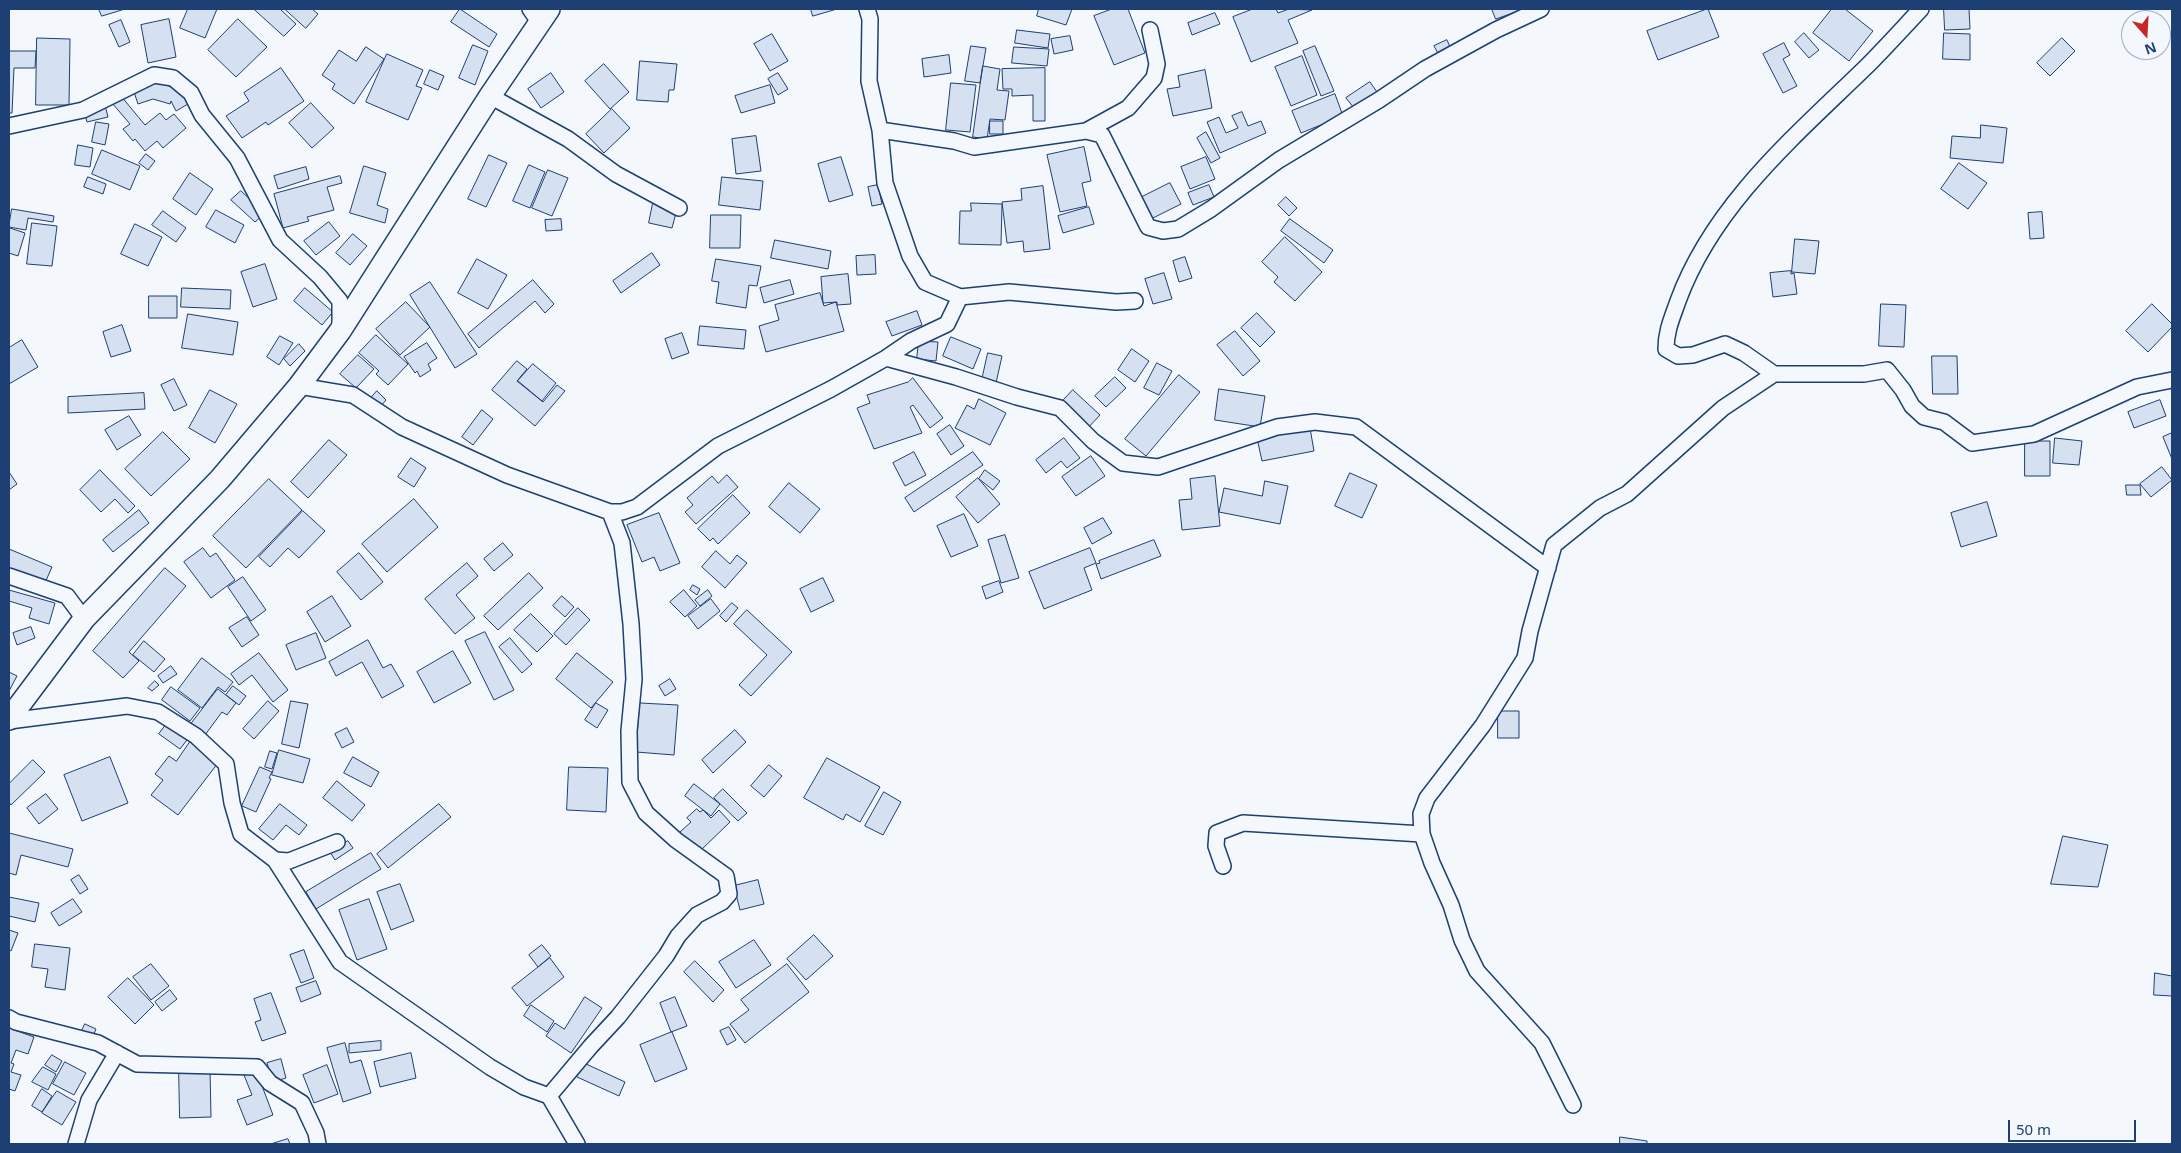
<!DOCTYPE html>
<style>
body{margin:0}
#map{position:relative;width:2181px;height:1153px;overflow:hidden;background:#f4f7fb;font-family:"Noto Sans",sans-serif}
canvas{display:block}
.frame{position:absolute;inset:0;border:10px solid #1d3f73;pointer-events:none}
.north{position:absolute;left:2121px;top:10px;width:50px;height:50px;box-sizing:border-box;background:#f4f7fb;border:1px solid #9eadc5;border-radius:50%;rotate:161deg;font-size:14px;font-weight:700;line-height:20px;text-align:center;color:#1d3f73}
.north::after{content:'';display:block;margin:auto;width:18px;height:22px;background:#c62828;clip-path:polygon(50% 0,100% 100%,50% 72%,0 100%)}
.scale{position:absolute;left:2008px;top:1120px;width:128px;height:22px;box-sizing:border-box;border:2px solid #1d3f73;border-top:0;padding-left:6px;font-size:15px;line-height:18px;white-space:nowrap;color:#1d3f73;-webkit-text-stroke:4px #f4f7fb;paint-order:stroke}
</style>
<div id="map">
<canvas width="2181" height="1153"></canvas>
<div class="frame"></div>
<div class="north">N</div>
<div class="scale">50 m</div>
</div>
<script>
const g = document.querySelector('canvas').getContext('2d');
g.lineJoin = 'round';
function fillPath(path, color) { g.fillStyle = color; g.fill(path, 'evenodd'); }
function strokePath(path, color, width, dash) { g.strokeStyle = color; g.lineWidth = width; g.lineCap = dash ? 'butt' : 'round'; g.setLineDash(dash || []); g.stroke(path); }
const building = new Path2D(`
 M99,9h26l-23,7z
 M188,9h29l-12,29 -25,-10z
 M254,9h26l16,15 -12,12z
 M285,9h27l6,5 -12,14z
 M460,9l37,25 -8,13 -38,-25z
 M811,9h26l-24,7z
 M1039,9h33l-6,16 -29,-9z
 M1112,9h16l17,44 -31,12 -20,-49z
 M1253,9h23l2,4 11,-4 23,1 -24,10 10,23 -47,19 -18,-45z
 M1492,9h32l-28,10z
 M1708,9l11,28 -61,23 -11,-29z
 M1832,9h13l28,22 -24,30 -36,-28z
 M1944,9h25l1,20 -25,1z
 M1215,13l5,11 -28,11 -4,-12z
 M169,19l7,38 -28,6 -7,-38z
 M238,19l29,28 -31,30 -28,-27z
 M121,20l9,22 -11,5 -10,-22z
 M1017,30l33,4 -2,14 -33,-5z
 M1804,33l15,17 -10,8 -14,-16z
 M1944,33l26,1v26l-27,-1z
 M772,34l16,27 -18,10 -16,-27z
 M1070,36l3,14 -19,4 -3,-15z
 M37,38l33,1 -1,66h-33z
 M2062,38l13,13 -25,25 -13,-13z
 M1447,40l4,9 -12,6 -5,-9z
 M1784,43l6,12 -7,4 14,27 -14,7 -20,-39z
 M473,45l15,6 -13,34 -16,-7z
 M971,46l15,2 -6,35 -15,-2z
 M1315,46l19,45 -13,5 -18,-45z
 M366,47l18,12 -30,45 -22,-15 3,-5 -13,-9 17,-25 17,11z
 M1014,47l35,2 -2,17 -35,-3z
 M9,51h27l-1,17h-21l-2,45h-3z
 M387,54l36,16 -7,16 6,2 -14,32 -42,-18z
 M949,55l2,18 -27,4 -2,-18z
 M1302,56l15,39 -26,11 -16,-39z
 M640,61l37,3 -3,26h-5l-1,12 -31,-2z
 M604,64l25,28 -19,17 -25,-28z
 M983,66l17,3 -3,21 12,1 -4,29 -15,-1 -3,20 -14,-2z
 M281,68l23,33 -36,24 -2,-3 -24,16 -16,-22 23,-15 -5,-8z
 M1045,68v53h-12v-26l-21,1v-7h-9l-1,-20z
 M430,70l14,6 -6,14 -14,-6z
 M1205,70l7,38 -39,8 -6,-27 13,-2 -2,-11z
 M551,73l13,19 -23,16 -13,-19z
 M778,73l10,16 -10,6 -10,-16z
 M157,81l17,7 3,-2 11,18 -12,7 -5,-10 -1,3 -17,-5 -15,5 -5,-15z
 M1370,82l7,10 -23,16 -8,-10z
 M951,83l25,2 -6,47 -24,-2z
 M770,85l5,18 -34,10 -6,-17z
 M1335,94l8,22 -42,17 -9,-22z
 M121,96l24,29 15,-12 6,7 8,-6 12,14 -23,20 -6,-7 -12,10 -10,-12 -2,2 -10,-12 7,-5 -18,-21z
 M311,103l23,25 -22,20 -23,-25z
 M105,105l3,12 -21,5 -3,-12z
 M612,109l18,19 -26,25 -18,-19z
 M1242,112l6,14 13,-5 5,12 -46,20 -13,-31 12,-5 7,16 12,-5 -6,-12z
 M990,121h13v13h-13z
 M96,122l13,2 -4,21 -13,-3z
 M1981,125l26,3 -4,35 -53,-5 2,-22 28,2z
 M1206,132l14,26 -9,5 -14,-25z
 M756,136l5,35 -25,3 -4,-35z
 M78,145l15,3 -3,19 -15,-2z
 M1084,147l7,34 -9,2 5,23 -27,6 -13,-57z
 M102,150l38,16 -10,24 -38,-16z
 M146,154l9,7 -7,9 -9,-7z
 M489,155l18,8 -21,44 -18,-8z
 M841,157l12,38 -24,7 -11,-38z
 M1206,157l9,22 -25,10 -9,-22z
 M1959,163l28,20 -19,26 -27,-20z
 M529,165l16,7 -15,36 -17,-7z
 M364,166l22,7 -9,32 11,4 -3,14 -35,-10z
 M306,167l3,12 -31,10 -4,-13z
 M548,170l20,8 -16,38 -20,-8z
 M190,173l23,16 -17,26 -23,-16z
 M340,176l2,7 -15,4 7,23 -27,7 2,4 -26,7 -9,-34z
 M88,177l18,7 -3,10 -19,-7z
 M722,177l41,4 -3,29 -41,-5z
 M1170,183l11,21 -30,15 -11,-21z
 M878,185l4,19 -10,2 -4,-19z
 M1209,185l5,12 -21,8 -5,-12z
 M1043,186l7,63 -26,3 -1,-11 -16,2 -5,-41 20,-2 -1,-11z
 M241,191l24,22 -10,9 -24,-22z
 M1286,197l11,11 -8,8 -11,-11z
 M653,203l24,6 -5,19 -23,-5z
 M971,203l31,1 -1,41 -42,-1 1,-33h11z
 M1089,207l5,17 -31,9 -5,-17z
 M12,209l42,7 -1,6 -25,-4 -2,12 -17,-3z
 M216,210l28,15 -9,18 -29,-16z
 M163,211l23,17 -10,14 -24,-17z
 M2042,212l2,26 -14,1 -2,-26z
 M711,215h30l-1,33h-30z
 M561,219l1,11 -16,1 -1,-11z
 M1290,219l43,31 -9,13 -43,-32z
 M329,222l11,14 -24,19 -12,-14z
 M32,223l25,3 -5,40 -25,-2z
 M135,224l27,13 -14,29 -27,-12z
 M10,228l15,5 -7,23 -9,-3z
 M353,234l14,12 -17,19 -14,-12z
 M1285,237l37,35 -27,29 -21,-19 4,-5 -16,-15z
 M1795,239l24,2 -4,33 -23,-2z
 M775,240l56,11 -3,18 -57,-11z
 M652,253l8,12 -39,28 -8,-12z
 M875,255l1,19 -19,1 -1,-19z
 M1185,257l7,21 -13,4 -6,-21z
 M477,259l30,16 -19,34 -30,-16z
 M716,259l45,7 -4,20 -8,-1 -3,23 -30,-5 3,-21 -7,-1z
 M265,264l12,35 -24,8 -12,-35z
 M1791,271v3l3,-1 3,21 -24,3 -3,-24z
 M1164,273l8,26 -19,5 -8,-25z
 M848,274l3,30 -14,1v-3l-14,1 -2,-26z
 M533,280l21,24 -9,9 -10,-12 -56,47 -11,-14z
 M790,280l4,14 -30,9 -4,-15z
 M430,282l47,72 -22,14 -45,-73z
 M182,288l49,2 -1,19 -49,-2z
 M305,288l28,24 -11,13 -28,-24z
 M820,293l4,13 12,-4 8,29 -78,21 -7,-26 20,-6 -4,-15z
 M149,296h28v22h-28z
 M406,302l24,25 -30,28 -24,-26z
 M1881,304l25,1 -2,42 -25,-1z
 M2152,304l20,20v3l-24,25 -22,-21z
 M917,311l5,14 -30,11 -6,-14z
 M1257,313l18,19 -15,15 -19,-19z
 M188,314l50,8 -5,33 -51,-7z
 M122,325l9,26 -20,6 -8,-25z
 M700,326l46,4 -2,19 -46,-4z
 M1235,331l25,30 -17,15 -26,-31z
 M682,333l7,20 -17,6 -7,-20z
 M376,335l32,29 -20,21 -12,-11 3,-3 -20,-18z
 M280,336l13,7 -14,22 -12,-8z
 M951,337l30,12 -8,20 -30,-13z
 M22,340l16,27 -29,17v-36z
 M919,341l19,1 -2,19 -19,-2z
 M427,343l10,15 -9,6 3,6 -11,7 -3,-6 -2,2 -11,-16z
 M299,344l6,7 -15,15 -6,-7z
 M1132,349l17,12 -14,21 -17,-12z
 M988,353l14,3 -6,27 -14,-3z
 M358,355l16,14 -18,19 -16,-14z
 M1932,356h25l1,38h-25z
 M517,361l10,8 -10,12 26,21 14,-17 8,6 -30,35 -43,-36z
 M1157,363l15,8 -13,24 -15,-7z
 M533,364l23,19 -14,18 -24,-20z
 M1179,375l21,17 -54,64 -21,-17z
 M1115,377l11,11 -20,19 -11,-11z
 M913,378l30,40 -13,10 -17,-23 -3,2 12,26 -48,16 -17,-41 13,-5 -3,-8 41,-13z
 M174,379l13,26 -13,6 -13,-26z
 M1219,389l46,7 -5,31 -45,-7z
 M210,390l27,14 -22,39 -26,-15z
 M1073,390l27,25 -14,15 -27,-25z
 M377,391l9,9 -6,7 -9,-9z
 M144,393l1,16 -77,4v-16z
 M979,399l27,14 -16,32 -35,-17 12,-23 7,4z
 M2160,400l6,16 -32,12 -6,-16z
 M482,410l11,9 -20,26 -11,-8z
 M129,416l12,19 -24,15 -12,-20z
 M950,425l14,21 -13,9 -14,-21z
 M1310,428l4,23 -52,10 -5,-23z
 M163,432l27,27 -39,37 -26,-27z
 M2172,433v26l-9,-22z
 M1064,438l16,20 -13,10 -6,-7 -15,12 -10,-13z
 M2055,438l27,3 -3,24 -26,-2z
 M329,440l18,15 -39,43 -17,-16z
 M2025,441h25v35h-25z
 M914,452l12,23 -21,11 -12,-23z
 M973,452l10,13 -69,47 -9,-14z
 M1091,456l14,20 -29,20 -14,-19z
 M411,458l15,10 -12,19 -16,-10z
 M2162,467l10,13 -21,17 -11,-13z
 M100,470l35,36 -7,7 -13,-14 -14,13 -21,-22z
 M985,470l15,11 -7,9 -14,-11z
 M9,472l8,12 -8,6z
 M1350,473l27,12 -15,33 -27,-12z
 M727,475l11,12 -42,37 -11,-12 8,-7 -6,-7 25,-22 6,7z
 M1215,476l5,50 -38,4 -3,-30 13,-1 -2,-20z
 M978,478l22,26 -22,19 -22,-26z
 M269,479l33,31 -56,58 -33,-32z
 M1265,481l23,5 -8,38 -61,-12 5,-24 38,8z
 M789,483l31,26 -20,24 -31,-26z
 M2126,485h14l1,10h-14z
 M733,495l17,18 -32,31 -5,-6 -3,3 -12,-12z
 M414,499l24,28 -51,45 -25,-28z
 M1987,502l10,34 -36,11 -10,-34z
 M139,510l10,13 -36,29 -10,-12z
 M303,511l22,20 -26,27 -11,-10 -18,19 -11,-10z
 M659,513l21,50 -20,8 -6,-14 -12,5 -15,-37z
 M964,514l14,32 -27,11 -14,-31z
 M1103,518l9,15 -20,11 -8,-16z
 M1005,535l14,43 -18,5 -13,-43z
 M1154,540l7,16 -60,23 -5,-15 4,-1 -1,-2z
 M503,543l10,12 -19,16 -10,-12z
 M203,548l7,9 6,-4 19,27 -24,18 -27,-36z
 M1090,548l6,15 -12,5 8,22 -48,19 -15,-37z
 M9,549l43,18 -8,18 -35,-15z
 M716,551l14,13 7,-9 10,8 -22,25 -23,-21z
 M359,553l24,29 -22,18 -24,-28z
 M467,563l11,13 -22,19 19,23 -20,16 -30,-35z
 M165,568l21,18 -57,66 10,9 -16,17 -30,-27z
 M529,573l14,15 -45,42 -14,-14z
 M243,577l23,33 -15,11 -23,-34z
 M823,578l11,23 -23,11 -11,-23z
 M999,581l4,11 -17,7 -4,-12z
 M693,585l7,4 -3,6 -7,-5z
 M9,590l46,13 -6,21 -20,-6 3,-10 -23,-7z
 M684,590l13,16 -12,11 -15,-15z
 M708,590l4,6 -12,10 -5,-6z
 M332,596l19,30 -26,16 -18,-30z
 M562,596l12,11 -9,10 -12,-11z
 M711,599l9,12 -22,18 -10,-13z
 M732,603l6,5 -12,14 -6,-6z
 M578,608l12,12 -24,25 -12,-11z
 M747,610l45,42 -41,44 -12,-11 28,-30 -33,-31z
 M531,614l22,22 -16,16 -23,-22z
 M247,617l12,18 -17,12 -13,-19z
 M31,627l4,11 -18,7 -4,-12z
 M485,632l29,58 -20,10 -29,-59z
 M316,633l10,25 -30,12 -10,-25z
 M510,638l22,26 -10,9 -23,-26z
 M368,640l15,28 8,-4 13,22 -22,12 -20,-36 -26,14 -7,-14z
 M144,641l21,18 -11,13 -21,-17z
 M453,651l18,32 -37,20 -17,-31z
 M259,653l29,37 -15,12 -21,-27 -13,10 -8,-11z
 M577,653l36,29 -22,26 -35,-29z
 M202,658l31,24 -8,10 -7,-5 -16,21 -24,-18z
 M171,666l6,8 -14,9 -5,-7z
 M9,672l8,4 -8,15z
 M670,679l6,10 -11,7 -6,-10z
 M155,681l4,4 -7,6 -4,-3z
 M233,686l13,10 -7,9 -13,-10z
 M171,687l29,21 -10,13 -28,-21z
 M218,689l18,14 -9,12 -5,-3 -17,23 -14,-11z
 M268,701l11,10 -25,28 -11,-10z
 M291,701l17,3 -9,44 -17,-4z
 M596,703l12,7 -11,18 -12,-8z
 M640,703l38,2 -4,50 -38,-3z
 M1498,711h21v27h-21z
 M169,721l21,15 -10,13 -21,-15z
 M347,728l7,14 -12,6 -7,-14z
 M735,730l11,12 -33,31 -11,-13z
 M190,742l28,21 -40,52 -27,-20 12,-15 -8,-6 14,-18 7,5z
 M279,750l31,9 -7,24 -31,-8z
 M270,751l7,2 -5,16 -7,-2z
 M110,757l18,46 -46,18 -18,-46z
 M353,757l26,15 -8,15 -27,-14z
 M827,758l53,29 -20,35 -14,-8 -3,6 -39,-22z
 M33,760l12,12 -34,33 -2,-3v-18z
 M769,765l13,11 -18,21 -13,-11z
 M260,767l12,5 -3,6 2,1 -15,33 -14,-6z
 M569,767l39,1 -2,44 -39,-2z
 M337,781l28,24 -13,16 -29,-23z
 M694,784l26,20 -9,12 -26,-20z
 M723,789l24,24 -9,8 -24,-23z
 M884,792l17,10 -18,33 -18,-9z
 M46,794l12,15 -19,15 -12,-16z
 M280,804l27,21 -8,10 -13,-10 -13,15 -14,-11z
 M439,804l12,13 -63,51 -11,-14z
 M697,809l3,3 3,-2 8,8 8,-8 11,12 -31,30 -19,-20 11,-10 -4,-4z
 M9,833l64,16 -5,18 -47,-12 -5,20 -7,-2z
 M2063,836l45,9 -10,42 -47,-3z
 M348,841l5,7 -18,12 -5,-8z
 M371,853l10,16 -65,40 -10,-17z
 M79,875l9,14 -8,5 -9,-14z
 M758,880l6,24 -24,6 -6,-24z
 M400,884l14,37 -23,9 -14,-38z
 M9,897l30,6 -4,19 -26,-6z
 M73,899l9,13 -23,14 -8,-13z
 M369,899l18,50 -30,11 -18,-50z
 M9,930l9,3 -7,18 -2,-1z
 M814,935l19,21 -27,24 -19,-21z
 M754,940l17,25 -35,23 -17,-26z
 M35,944l35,4 -5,42 -20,-3 3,-18 -16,-2z
 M542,945l9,11 -13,11 -9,-12z
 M304,950l10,28 -13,5 -11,-28z
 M550,958l14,19 -37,29 -15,-18z
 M695,961l29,29 -11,12 -29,-30z
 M151,964l18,22 -18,14 -18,-23z
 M787,964l22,28 -64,51 -15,-19 19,-14 -8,-10z
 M2155,973l17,3v20l-18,-1z
 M128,978l26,27 -19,19 -27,-27z
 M316,981l5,13 -20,8 -5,-14z
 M170,990l7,9 -15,12 -7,-9z
 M271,993l15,40 -24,8 -7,-19 6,-2 -7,-21z
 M585,997l17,11 -31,45 -25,-17 9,-13 9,6z
 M675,997l12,29 -16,6 -11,-29z
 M531,1005l23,16 -7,11 -23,-16z
 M85,1024l11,5 -4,10 -11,-6z
 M729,1027l7,13 -9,5 -7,-14z
 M9,1028l25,9 -6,17 -12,-4 -5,13 3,1 -3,8 10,3 -6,16 -6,-2z
 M672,1032l15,37 -32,13 -15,-37z
 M381,1041v9l-32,3v-9z
 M345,1043l5,20 11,-3 10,33 -28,9 -16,-54z
 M411,1053l5,25 -36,9 -6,-25z
 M52,1055l10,6 -6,11 -11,-7z
 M281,1059l5,19 -13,4 -6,-19z
 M65,1062l21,11 -12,22 -21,-11z
 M584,1063l41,19 -6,14 -42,-19z
 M327,1065l11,29 -24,9 -11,-28z
 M43,1067l13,7 -8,16 -16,-8z
 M179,1069h31l1,48 -31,1z
 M256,1070l17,45 -26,10 -10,-25 15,-5 -8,-20z
 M42,1089l10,7 -10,16 -10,-6z
 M57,1091l19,11 -14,23 -20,-12z
 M1620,1137l27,4v3h-27z
 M288,1139l2,5h-19z`);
fillPath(building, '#d5e0f0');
strokePath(building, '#1d3f73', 1);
const minor = new Path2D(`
 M530,9l9,13
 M867,9l3,10 -1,62 11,49 5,53 25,73 15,26 35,15 49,-5 107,10 19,-1
 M1921,9c-18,19 -36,39 -55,58 -71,69 -153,138 -188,234 -6,17 -12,30 -12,48l12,7 15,-1 32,-11 19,9 30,21h90l23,-4 16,20 9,16 12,11 20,5 28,21 62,-9 103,-47 35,-7
 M490,96l78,43 48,35 63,34
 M9,126l74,-16 71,-35 19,3 18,15 11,22 35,43 43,82 40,37 20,24v29
 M880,130l74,11 20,6 112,-16 16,4 46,92 15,4 15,-2 33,-20 68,-49 100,-60 46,-31 71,-39 45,-21
 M1086,131l42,-23 26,-30 3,-14 -7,-34
 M886,358l70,19 61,20 43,11 33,33 30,22 35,4 119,-40 38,-5 41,5 192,141
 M299,386l54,9 49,32 105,48 103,37h12l15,-5 81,-61 113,-57 55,-31 25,-17 36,-17 13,-27
 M9,576l58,20 17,23
 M9,721l118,-15 31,6 38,24 30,28 6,39 9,31 34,26 14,1 48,-19
 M275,860l65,102 150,105 34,20 25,9
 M1223,866l-7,-20 1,-13 26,-10 179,11
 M9,1018l7,4 82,21 39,21 120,3 13,16 32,20 14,30 2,11
 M1573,1105l-31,-62 -65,-72 -15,-31 -11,-35 -19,-42 -10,-29 -1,-20 6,-16 56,-73 42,-67 5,-27 24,-86 46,-37 27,-14 96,-86 51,-34
 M76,1144l13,-44 28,-47
 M577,1144l-28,-48 42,-50 27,-29 48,-61 12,-20 19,-21 25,-13 7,-8 -3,-18 -50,-36 -30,-27 -16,-31 -1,-51 5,-52 -3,-55 -9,-81 -12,-31`);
const secondary = new Path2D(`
 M9,719l75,-100 136,-140 79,-93 41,-55 150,-235 59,-87`);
strokePath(minor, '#1d3f73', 18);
strokePath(secondary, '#1d3f73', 24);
strokePath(minor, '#f4f7fb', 15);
strokePath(secondary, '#f4f7fb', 21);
</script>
